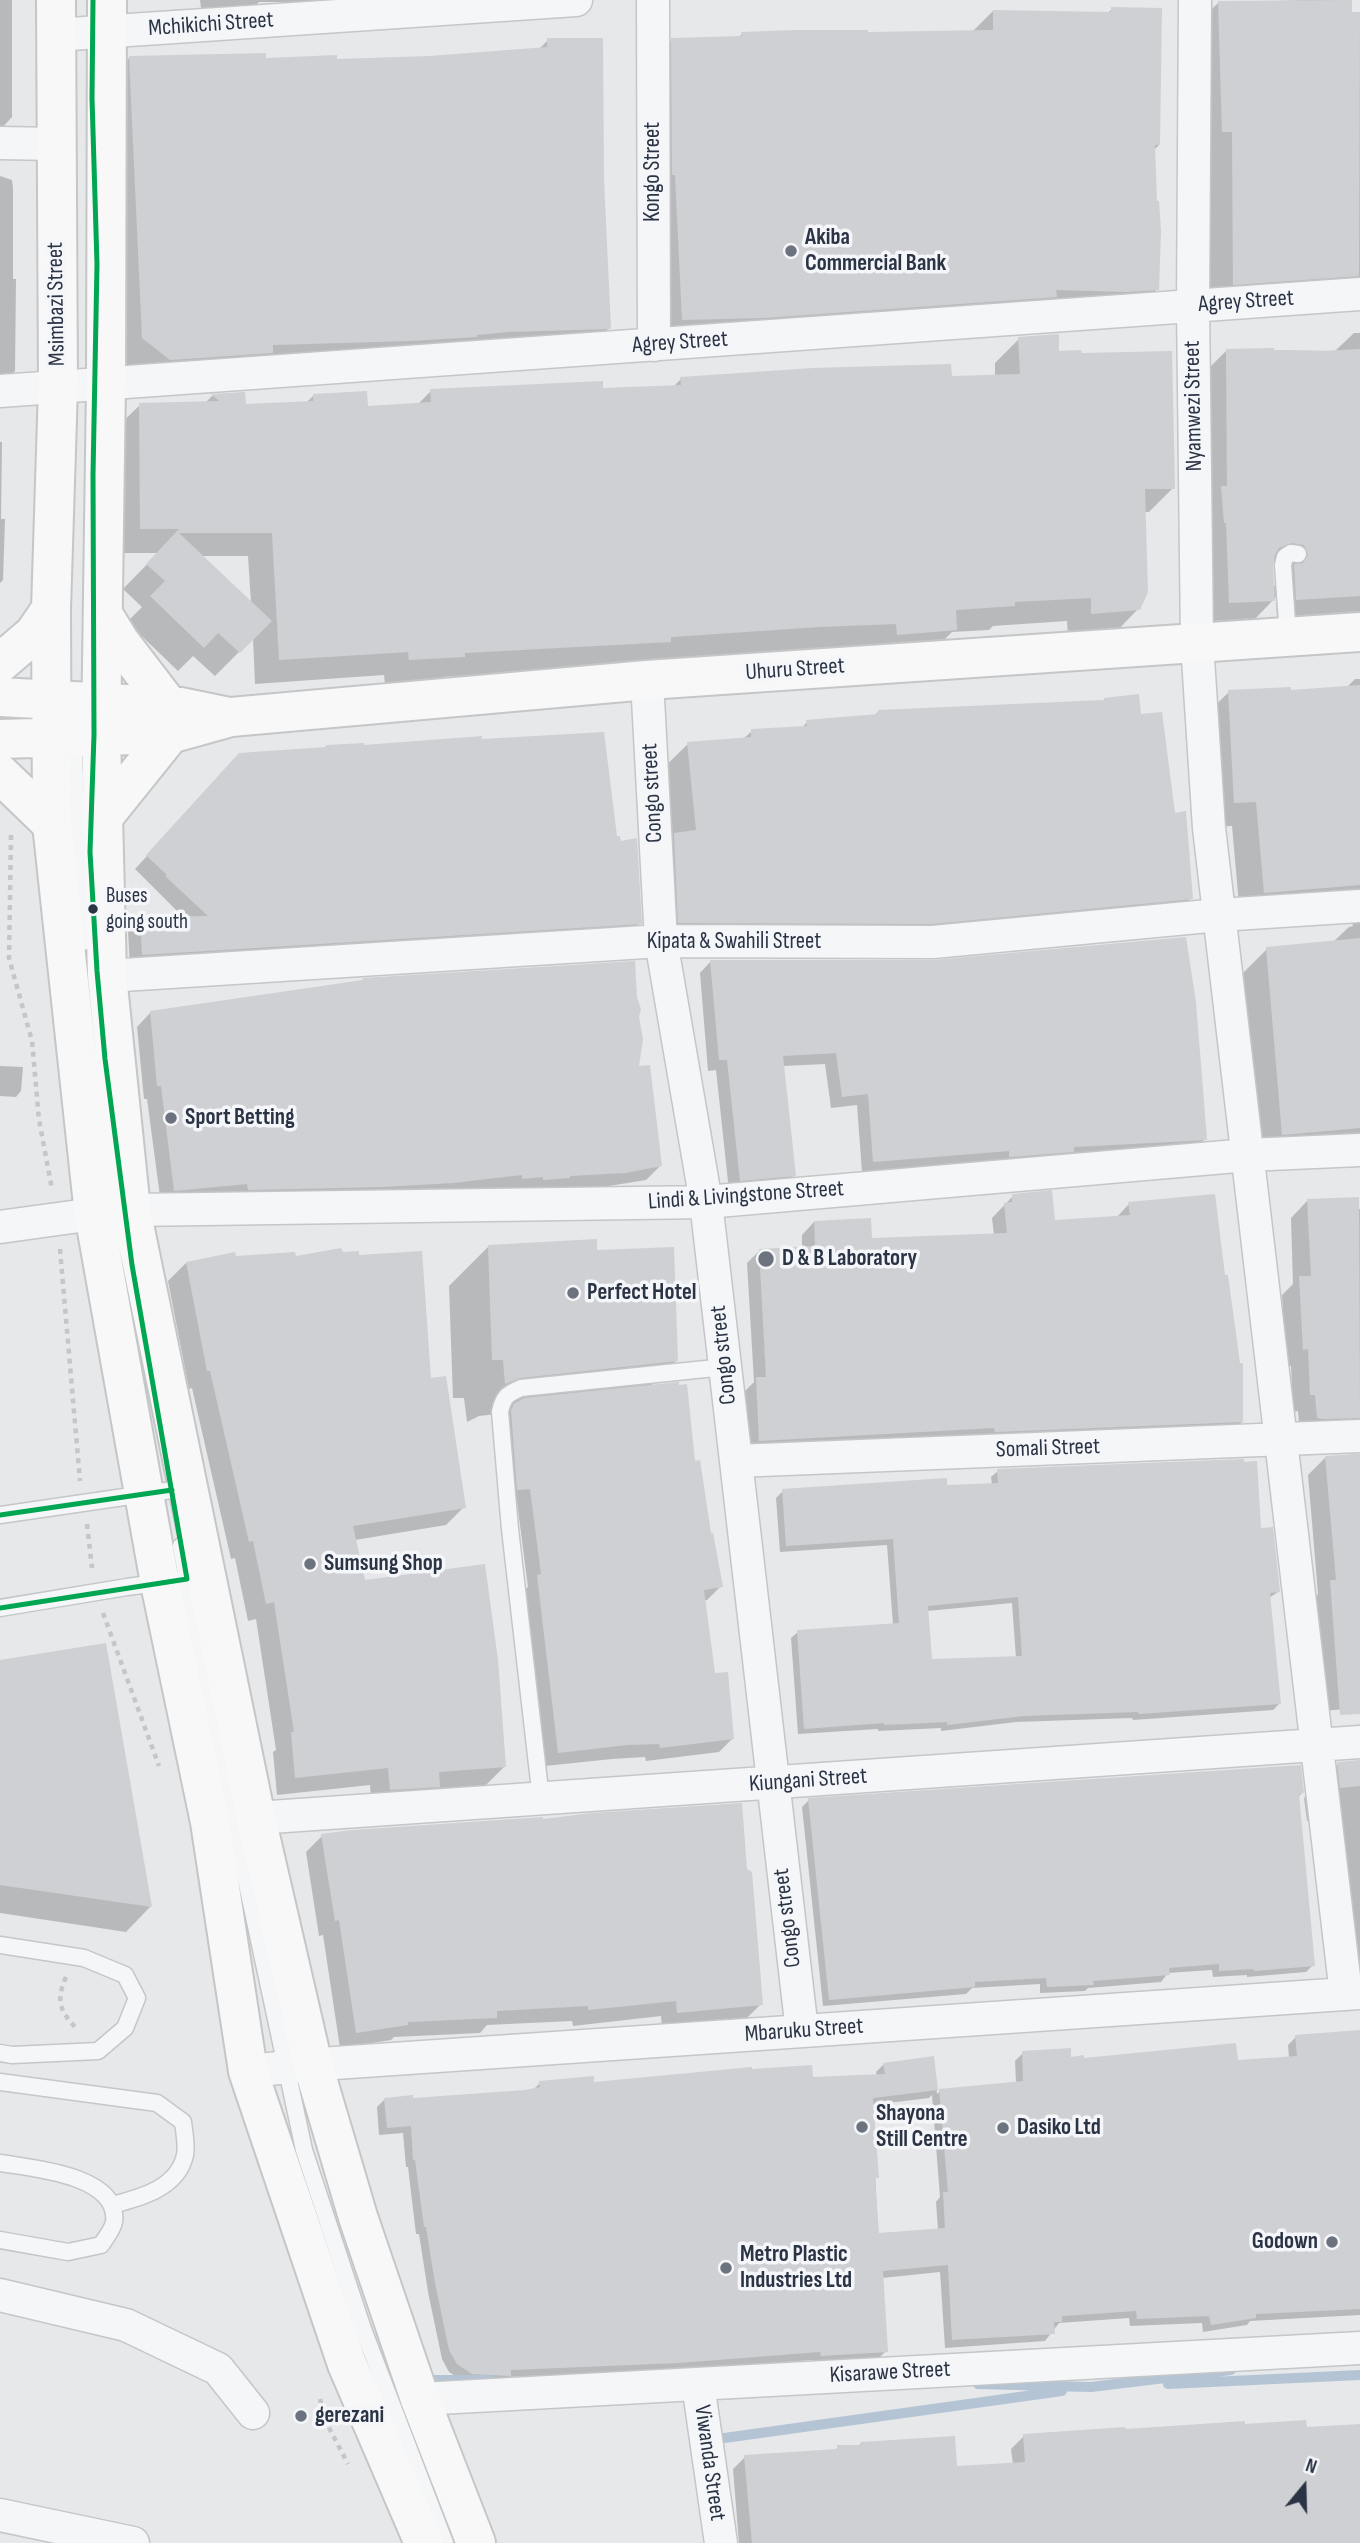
<!DOCTYPE html>
<style>
body{margin:0}
#map{position:relative;width:1360px;height:2543px;overflow:hidden;background:#e6e8ea;font-family:"Sofia Sans Condensed",sans-serif}
canvas{display:block}
.north{position:absolute;left:1269px;top:2452px;width:70px;height:70px;-webkit-text-stroke:5px #f4f6f9;paint-order:stroke;rotate:19deg;font-size:19px;font-weight:700;line-height:28px;text-align:center;color:#2b3445}
.north::after{content:'';display:block;margin:auto;width:24px;height:32px;background:#2b3445;clip-path:polygon(50% 0,100% 100%,50% 72%,0 100%)}
</style>
<div id="map">
<canvas width="1360" height="2543"></canvas>
<div class="north">N</div>
</div>
<script>
const g = document.querySelector('canvas').getContext('2d');
g.lineJoin = 'round';
function fillPath(path, color) { g.fillStyle = color; g.fill(path, 'evenodd'); }
function strokePath(path, color, width, dash) { g.strokeStyle = color; g.lineWidth = width; g.lineCap = dash ? 'butt' : 'round'; g.setLineDash(dash || []); g.stroke(path); }
function label(font, color, halo, rows, align = 'center') {
  g.font = font + ' "Sofia Sans Condensed",sans-serif'; g.lineWidth = 7; g.setLineDash([]); g.textBaseline = 'middle'; g.strokeStyle = halo; g.fillStyle = color; for (const [text, x, y, turn = 0] of rows) {
    g.save(); g.translate(x, y); g.rotate((+turn || 0) * Math.PI / 180); g.textAlign = isNaN(turn) ? turn : align; if (halo) g.strokeText(text, 0, 0); g.fillText(text, 0, 0); g.restore();
  }
}
fillPath(new Path2D(`
 M0,0h12v117l-12,13z
 M200,0h130l-3,2h-68l-6,6h-52z
 M1304,0h46l1,14 9,-1v285l-152,12 -15,-282 25,-25z
 M1112,9l47,136 -5,5 3,139 -21,22 -475,30 -10,-280 21,-21 66,-2 4,-4 230,-2 21,-21 114,3z
 M548,40l54,139 7,149 -23,23 -440,31 -26,-21 -13,-281 22,-22 207,3 93,-4 110,-8z
 M0,176l12,4 1,8v91h3l-1,92 -15,15z
 M1354,333h6v281l-83,4 -1,-21 -22,23 -44,1 -3,-251 20,-20 108,1zM1272,561l13,3 3,8 -16,16z
 M1019,339l39,14 115,135 -24,24h-5l-6,97 -24,25 -46,3 -1,-16 -74,5 -4,4 -37,2 -21,21 -59,-5 -78,3 -144,9 -5,5 -202,12 -4,4 -54,3 -1,-9 -129,9 -2,-46 -38,38 -22,-20 -15,15 -51,-49 15,-15 -19,-18 35,-36h-42l-1,-124 25,-24 65,-2 7,-7 31,-2 1,12 62,-3 7,-7 53,12 51,-3 14,-14 242,-4 8,-8 314,-3v-13zM202,556h46l3,47z
 M0,442h2l-1,77h4l-2,61 -3,3z
 M1355,679h5v471l-102,9 -15,-186 24,-24 66,-7 16,-15 4,-1 -2,-6 -111,-4 -8,-90 -22,1 -6,-111 25,-24h61l56,-4z
 M1102,702l38,14 33,99 18,83 -30,31 -513,24 9,-179 31,-30 55,-5 9,-8 50,-3 5,-6 67,-6 4,-4z
 M326,746l37,1 252,91 5,5 20,80 -13,13 -497,31 -2,-36 13,-13h43l-49,-49 96,-104 93,-16z
 M711,961l494,178 -11,12 -332,21 -5,-67 -26,3 -6,-44 -42,2 11,109 -11,12 -54,4 -13,-121 -8,1 -8,-98z
 M151,1012l486,4v52l23,98 -14,14 -37,6 -101,6v-4l-70,8 -277,8 -14,-105h-3l-7,-72z
 M0,1066l23,1 -2,24 -5,6 -16,-1z
 M1013,1196l41,26 62,-4 13,-14 95,73 15,88 3,57 -13,12 -482,19 -3,-61 10,-10 -7,-119 13,-13 42,-2v-13l12,-13 57,17 123,-4 -2,-17z
 M1308,1200l52,9v240l-60,-14 -2,-24 -5,1 -2,-46h-5l-4,-71 11,-11 -2,-66z
 M488,1247l108,5 80,109 -26,26 43,76 28,123 -14,14 -4,1 11,73 19,64 -14,14 -73,9 -1,-4 -33,2 -67,7 -21,-176 4,-3 -11,-85 -13,1 3,-90 -28,3 -12,6 -3,-24h-11l-4,-112z
 M235,1258h59l135,122 35,127 -18,18 -91,15 9,42 140,185 -18,18 -50,4 -16,16 -48,3 -2,-23 -93,10 -4,-43 3,-2 -20,-131 -8,2 -13,-63 -4,1 -39,-171 -3,1 -21,-108 18,-18z
 M1360,1454v254l-39,3 -8,-111 5,-6 -10,-119 18,-18z
 M998,1471l262,59 18,62 -9,6 11,105 -7,7 -140,10 -1,-2 -116,4 -75,9v-3l-63,3v-2l-80,5 -7,-96 7,-6 95,-7 -6,-80 -107,7 -4,-54 7,-7 209,-6 -1,-8zM1012,1603l4,55 -85,3 -4,-50z
 M105,1645l45,262 -24,25 -126,-19v-252z
 M1360,1761v232l-41,-173 -12,1 -3,-23 34,-34z
 M1302,1793l-4,4 15,168 -7,7 -59,5v-2l-34,2 -1,-7 -44,3 -7,9 -73,6 -3,3 -45,2v-9l-68,4 -6,6 -143,12 -21,-199 7,-7z
 M542,1821l219,183 -16,16 -83,8 -1,-12 -88,10 -1,-5 -85,4 -7,8 -86,4 -3,3 -51,8 -17,-113 -4,1 -13,-84 16,-16z
 M1360,2031v284l-110,6 -3,4 -44,7 -1,-9 -72,3 -1,-8 -70,5 -14,18 -100,7 -5,-76 -58,6 4,73 -8,8 -65,4v-3l-144,10 -162,7 -6,6 -38,-2 -14,-9 -7,-13 -14,-67 -9,-58h-3l-8,-67h-2l-3,-34 -24,2 -2,-28 8,-8 27,1 120,-9 8,-8 52,1 285,-8 -1,-4 8,-8 49,-6 4,36 3,-3 76,-8 -1,-22 8,-8 59,7 154,2 53,-4 -1,-13 8,-8zM932,2095l8,102 -4,5 2,28 -60,5 -6,-130 57,-7z
 M1360,2425v118h-621l-6,-74 12,-12 89,-6 4,-4h20l3,-4 94,25 58,-3 -2,-16 13,-13 220,-10 61,3z`), '#0003');
strokePath(new Path2D(`
 M424,2380h66
 M978,2384l113,3 140,-17
 M1168,2384l192,-9
 M710,2440l352,-49`), '#b4c4d5', 10);
fillPath(new Path2D(`
 M1352,0v12h8l-1,264 -126,9 -1,-153h-10l-4,-131z
 M1111,7l51,1 -2,137h-5l2,56h2l2,30 -2,59 -33,2 -70,-2 1,7 -294,21 -81,2 -7,-145h-3l-1,-137 71,-2 -1,-4 55,-2h72v2l125,-2v-20l118,2z
 M547,38h56l1,141 7,150 -103,3 -31,3v2l-67,4 -137,4v8l-103,7 -28,-22 -13,-282 137,-3v5l71,-3v4l92,-3 118,-9z
 M1059,334v17l22,-1 1,3 90,-2 3,138h-30l3,103 -8,18 -49,4v-16l-76,4v4l-59,4 1,20 -60,5 -1,-11 -76,3 -149,10v5l-206,11v4l-56,3 -1,-8 -129,8 -7,-127h-93l93,88 -32,32 -22,-20 -14,15 -54,-52 15,-15 -19,-17 33,-35h-39l-1,-126 80,-2 -8,-7 34,-2 1,12 67,-3v-7l54,-3 1,15 63,-4 -1,-13 173,-8v7l78,-3 -1,-8 133,-9 138,-4 1,12 68,-2 -2,-37z
 M1274,348v2l49,1 37,-2v247l-64,4 -2,-36 9,-1 5,-8 -4,-10 -12,-2 -13,5 -4,6 -2,12 2,35 -46,2 -3,-80h-2l-3,-37h6l-1,-137z
 M1360,685v200l-96,8 -8,-91 -22,1 -6,-113 63,-3v3z
 M1139,694l2,20 21,-2 13,101 11,-2 7,88 -261,25 -254,-1 -4,-90 22,-3 -9,-88 64,-5v-8l56,-3 -1,-6 72,-6v-4l226,-10v-2z
 M604,732l13,104h3l1,5 16,-3 5,86 -500,31 -2,-38 68,-1 -43,-40 2,-1 -21,-20 93,-102 87,-6v-2l38,-2v2l118,-9v3z
 M1186,937l10,65 11,138 -133,7v5l-65,5v-6l-136,11 -5,-68 -26,3 -6,-44 -53,3 13,120 -56,5 -13,-121h-8l-9,-100h223z
 M1360,938v190l-78,7 -16,-188z
 M635,961l2,36 4,12 -2,8 4,22 -4,27 11,-1 12,101 -37,7 -55,3v2l-27,2v-3l-21,2v-4l-69,8 -70,4 -135,3 -1,-6 -73,7 -13,-105h-4l-7,-75 213,-31v-2z
 M1052,1190l3,30 75,-5 -2,-13 87,-8 10,81h3l12,88h3v59l-248,10 -1,-4 -235,13 -3,-64h10l-7,-128 56,-3 -1,-25 57,-3 1,20 135,-5 -3,-30 8,-1v-8z
 M1359,1197l1,221 -38,1 -5,-1 -2,-23h-5l-2,-46 -5,1 -4,-74h12l-4,-77z
 M597,1239v11l77,-3 4,114 -158,17 -15,6 -2,-24h-11l-4,-115z
 M341,1248l2,4 16,-1v4l63,-4 9,127 15,-2 20,132 -113,18 12,54 120,-16 13,96 8,107 -67,5 1,15 -50,3 -2,-22 -93,10 -4,-46h3l-20,-130 -8,2 -13,-63 -4,1 -39,-171h-3l-21,-109 49,-10 1,4 59,-4 1,4z
 M679,1382v3l8,-1 8,77 5,-1 11,73h2l10,54 -19,3 11,83 13,-1 6,67 -74,9 -1,-4 -32,1 -69,8 -21,-178 4,-1 -11,-85 -13,1 -6,-80 3,-6 10,-6z
 M1360,1454v260l-20,1 -10,-135h6l-11,-124z
 M1244,1459v3l13,-1 4,67 12,-1 7,65 -10,1 11,111 -142,10 -1,-2 -114,4 -77,9v-3l-63,3v-2l-80,6 -7,-99 102,-7 -6,-84 -107,7 -4,-57 165,-11v7l51,-2 -1,-14zM1018,1597l4,59 -90,3 -4,-53z
 M106,1643l46,264 -152,-22v-225z
 M1360,1760v26l-20,2 -3,-26z
 M1301,1765l3,28 -5,1 16,172 -61,5 -1,-2 -34,2v-7l-50,4 1,7 -77,6 1,4 -47,2 -1,-9 -71,4v5l-146,13 -21,-202z
 M742,1803l5,66 5,3 11,133 -86,8 -1,-12 -88,9v-4l-91,5v7l-89,4v3l-52,8 -17,-113 -4,1 -14,-87 31,-4 191,-13v2l48,-6z
 M1360,2030v279l-104,5v4l-45,7 -2,-9 -72,3 -1,-8 -74,5v6h-8l1,12 -103,6 -4,-75 -65,6 5,81 -67,4 -1,-4 -142,11 -167,7v6l-39,-2 -15,-10 -8,-14 -14,-67 -9,-56h-2l-9,-67h-2l-2,-34 -24,2 -3,-30 29,-3v3l112,-8 15,-3 -1,-6 55,-5v6l158,-15v2l60,-4 1,12 72,-3 -2,-11 51,-7 4,34 -65,8 6,80h-4l4,55 66,-5 -2,-36h5l-9,-103 84,-8 -1,-30 49,-3v9l13,-2v3l152,-15 2,17 59,-4 -2,-21z
 M1306,2420l1,7 53,-3v119h-608l-8,-88 93,-6v-4h24v-3l94,-6 2,30 68,-4 -2,-28 102,-7 1,2 119,-8v3z`), '#ced0d3');
const lane = new Path2D(`
 M1288,637l-5,-72 2,-8 6,-4 7,1
 M73,737l10,205
 M0,1515l172,-25
 M176,1587l14,31 -3,-39
 M0,1608l127,-21 60,-8 -6,-33
 M190,1618l114,532 59,179 82,214
 M541,1799l-31,-270 -10,-117c3,-15 7,-18 21,-24l204,-21
 M0,1945l84,13 41,17 12,23 -12,30 -27,23 -86,4 -12,-2
 M0,2082l157,21 26,19c1,9 4,23 2,33 -7,33 -45,43 -73,50
 M0,2163c31,5 120,12 114,59 -1,7 -9,17 -13,23l-33,7 -68,-12`);
const street = new Path2D(`
 M653,0l1,345
 M1195,0l-2,306 4,337 12,185 137,1166
 M55,35l521,-35
 M0,143l55,1
 M0,391l1360,-97
 M647,680l14,261 45,261 96,829
 M107,976l554,-35 272,1 286,-27 141,-9
 M131,1210l575,-8 542,-47 112,-5
 M0,1227l94,-13
 M736,1461l624,-25
 M256,1818l1104,-76
 M248,2071l72,-7 1040,-71
 M0,2295l126,30 92,44 35,44
 M698,2384l23,159
 M420,2399l940,-51
 M0,2515l133,28`);
const secondary = new Path2D(`
 M56,0l2,387 -7,222 1,215 42,390 66,369 50,239 38,249 99,293 77,179
 M107,0l-1,384 -5,351 6,241 24,234 125,608 57,247 45,152 62,182 56,144
 M104,616l16,26 49,64
 M0,663l34,-29 17,-25
 M0,697l181,10 44,9
 M0,739l170,-5 61,-17 416,-37 713,-48
 M0,774l52,50
 M104,816l66,-82`);
strokePath(lane, '#c4c6c8', 19);
strokePath(street, '#c4c6c8', 35);
strokePath(secondary, '#c4c6c8', 42);
strokePath(new Path2D(`
 M11,835l-2,123 23,83 7,79 13,69
 M60,1249l20,232
 M87,1524l5,44
 M103,1613l56,153
 M66,1977c-10,23 -7,33 10,51
 M320,2399l6,23 22,42`), '#c5c6ca', 4.5, [5, 5]);
strokePath(lane, '#f5f6f7', 16);
strokePath(street, '#f5f6f7', 32);
strokePath(secondary, '#f8f8f8', 38);
strokePath(new Path2D(`
 M0,1515l172,-25
 M0,1608l187,-29 -55,-314 -27,-206 -8,-88 -7,-119 4,-117 -1,-260 4,-211 -5,-166 1,-98`), '#00a651', 5);
for (const [x, y, r, color] of [
 [791,251,7,"#6c737f"],
 [93,909,6,"#2b3445"],
 [171,1118,7,"#6c737f"],
 [766,1259,9,"#6c737f"],
 [573,1293,7,"#6c737f"],
 [310,1564,7,"#6c737f"],
 [862,2127,7,"#6c737f"],
 [1003,2128,7,"#6c737f"],
 [1332,2242,7,"#6c737f"],
 [726,2268,7,"#6c737f"],
 [301,2416,7,"#6c737f"]
]) { const dot = new Path2D(); dot.arc(x, y, r, 0, 2 * Math.PI); g.fillStyle = color; g.fill(dot); strokePath(dot, '#f4f6f9', 2.5); }
label('21px', '#2b3445', '#f4f6f9', [
 ["Buses",106,897],
 ["going south",106,923]
], 'left');
label('23px', '#2b3445', '#f4f6f9', [
 ["Mchikichi Street",211,25,-4],
 ["Kongo Street",653,172,-90],
 ["Agrey Street",1246,302,-4],
 ["Msimbazi Street",57,304,-91],
 ["Agrey Street",680,343,-4],
 ["Nyamwezi Street",1194,406,-91],
 ["Uhuru Street",795,670,-4],
 ["Congo street",653,793,-93],
 ["Kipata & Swahili Street",734,942],
 ["Lindi & Livingstone Street",746,1196,-4],
 ["Congo street",724,1355,-96],
 ["Somali Street",1048,1449,-2],
 ["Kiungani Street",808,1781,-4],
 ["Congo street",788,1918,-97],
 ["Mbaruku Street",804,2031,-4],
 ["Kisarawe Street",890,2373,-3],
 ["Viwanda Street",709,2463,82]
]);
label('bold 23px', '#2b3445', '#f4f6f9', [
 ["Akiba",805,238],
 ["Commercial Bank",805,264],
 ["Sport Betting",185,1118],
 ["D & B Laboratory",782,1259],
 ["Perfect Hotel",587,1293],
 ["Sumsung Shop",324,1564],
 ["Shayona",876,2114],
 ["Still Centre",876,2140],
 ["Dasiko Ltd",1017,2128],
 ["Godown",1318,2242,"right"],
 ["Metro Plastic",740,2255],
 ["Industries Ltd",740,2281],
 ["gerezani",315,2416]
], 'left');
</script>
